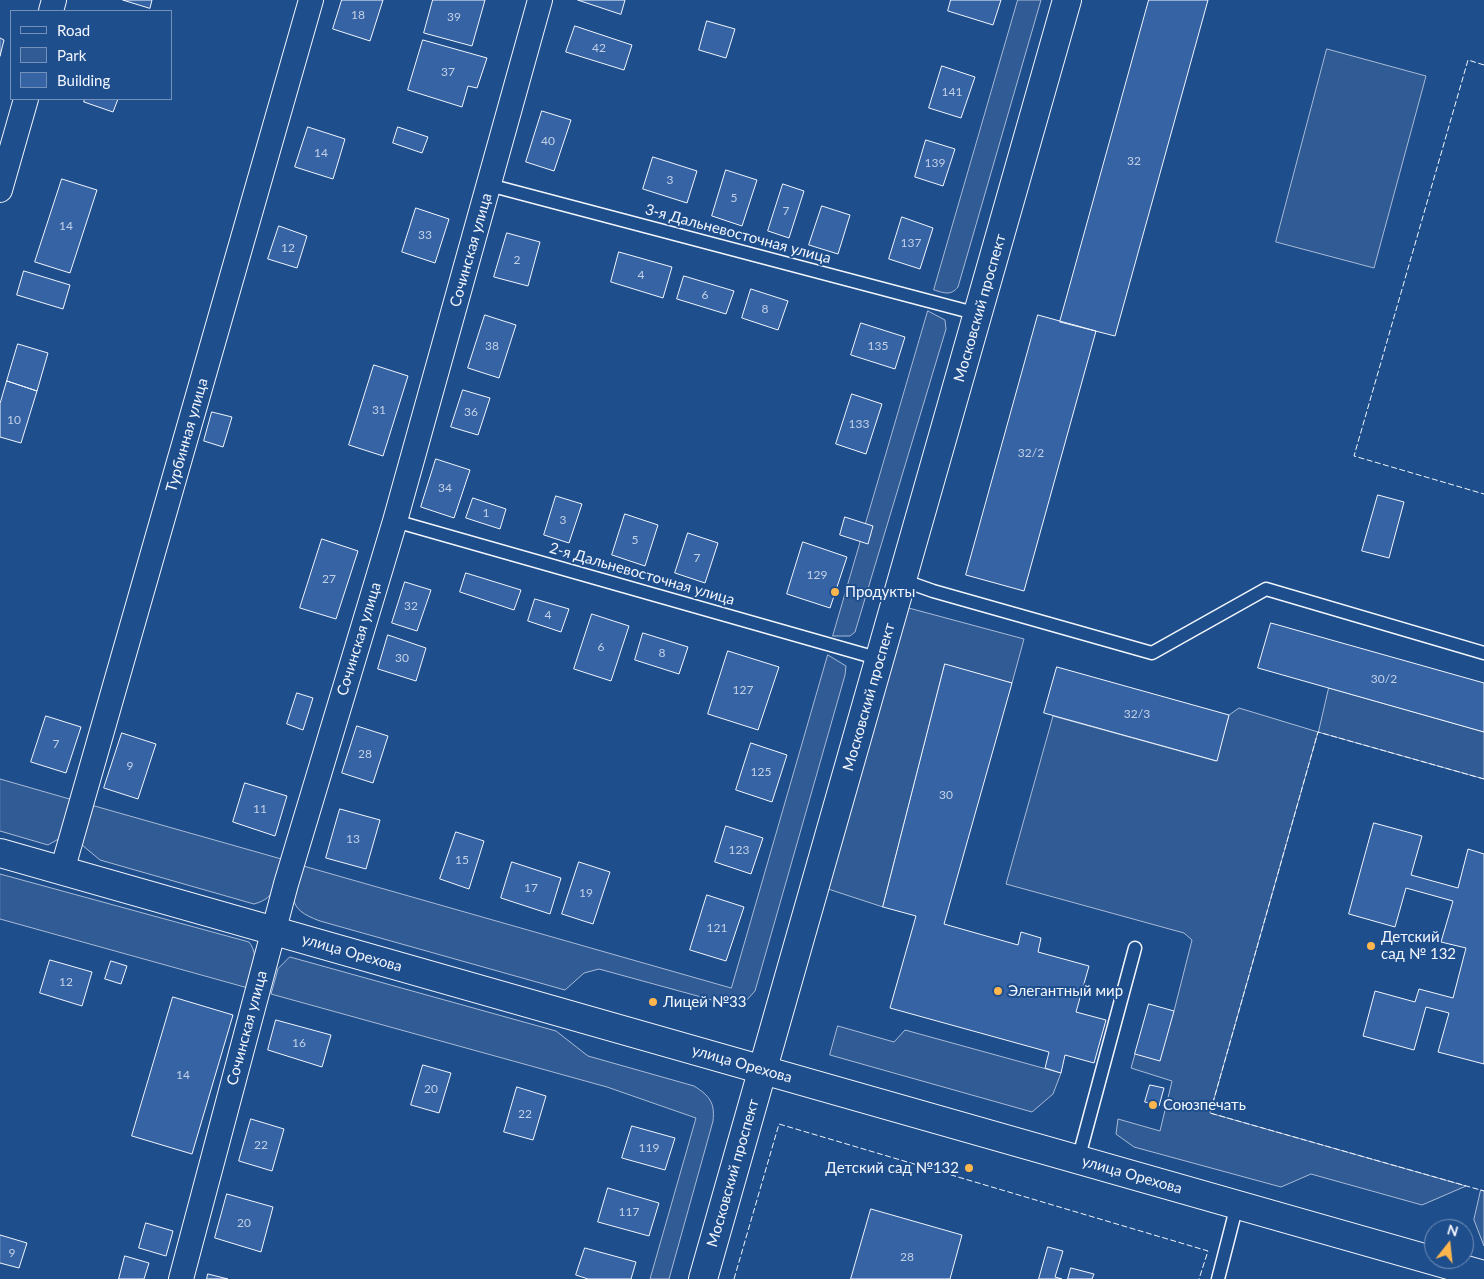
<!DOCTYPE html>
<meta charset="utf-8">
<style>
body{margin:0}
#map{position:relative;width:1484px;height:1279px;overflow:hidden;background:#1f4e8c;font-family:Lato,sans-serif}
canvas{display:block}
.legend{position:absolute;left:10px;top:10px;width:162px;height:90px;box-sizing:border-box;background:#1f4e8c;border:1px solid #7391ba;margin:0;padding:6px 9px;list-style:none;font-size:15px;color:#f2f6ff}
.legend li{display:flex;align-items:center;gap:10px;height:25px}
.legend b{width:25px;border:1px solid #7391ba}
.north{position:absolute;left:1424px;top:1219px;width:50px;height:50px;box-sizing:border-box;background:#1f4e8c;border:1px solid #7391ba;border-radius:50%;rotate:16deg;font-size:14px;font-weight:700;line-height:20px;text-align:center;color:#f2f6ff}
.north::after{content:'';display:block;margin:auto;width:18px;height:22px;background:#ffb74d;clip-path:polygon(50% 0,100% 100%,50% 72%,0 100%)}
</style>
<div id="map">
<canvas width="1484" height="1279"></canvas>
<ul class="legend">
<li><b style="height:6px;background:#1f4e8c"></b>Road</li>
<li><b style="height:14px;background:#305b95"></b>Park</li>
<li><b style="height:14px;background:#3563a3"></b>Building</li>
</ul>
<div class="north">N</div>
</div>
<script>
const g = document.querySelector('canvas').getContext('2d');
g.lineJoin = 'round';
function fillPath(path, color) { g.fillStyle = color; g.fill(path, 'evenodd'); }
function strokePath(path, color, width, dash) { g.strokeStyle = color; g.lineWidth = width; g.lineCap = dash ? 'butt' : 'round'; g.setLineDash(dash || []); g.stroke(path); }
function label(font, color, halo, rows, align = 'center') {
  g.font = font + ' Lato,sans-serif'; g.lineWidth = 4; g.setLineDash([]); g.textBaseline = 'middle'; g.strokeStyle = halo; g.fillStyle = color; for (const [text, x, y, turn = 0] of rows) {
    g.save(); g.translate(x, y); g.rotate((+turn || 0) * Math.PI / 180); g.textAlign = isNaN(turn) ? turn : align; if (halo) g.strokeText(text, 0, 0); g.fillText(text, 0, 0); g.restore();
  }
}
const green = new Path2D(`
 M1018,0h23l-83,287c-7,9 -14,6 -24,3z
 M1327,49l99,27 -52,192 -98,-26z
 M928,311l17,9 1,9 -91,303 -5,4h-17z
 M905,607l119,32 -12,44 -67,-18 -62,242 -58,-19z
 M828,655l18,11 -1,9 -90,316 -10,11 -11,4 -135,-37 -15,4 -19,17 -245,-69c-36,-13 -27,-25 -20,-56l431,123z
 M1329,688l155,44v47l-166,-47 -108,381 256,73 -44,19 -111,-31 -30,13 -147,-40 -18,-13 2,-15 42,12 12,-50 -41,-13 4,-14 39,-43 18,-71 -8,-7 -178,-49 47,-168 163,45 13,-46 10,-7 79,24z
 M0,779l73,21 -11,37 -14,8 -48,-14z
 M91,805l194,55c-7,21 -8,38 -31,44l-154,-44 -18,-15v-9z
 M0,874l249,68c11,14 3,29 -1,46l-248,-69z
 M290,957l266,74 32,25 106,30c16,10 21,17 19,35l-44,158h-19l46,-161 -89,-31 -336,-93 7,-25z
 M838,1026l56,16 11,-12 156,43 -8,21 -21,18 -202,-57z
 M1481,1190l3,1v55l-10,-26z`);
fillPath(green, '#305b95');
strokePath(green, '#a8bbd7', 1);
const building = new Path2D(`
 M123,0h29l-2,8z
 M342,0h41l-13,41 -37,-12z
 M433,0h52l-13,46 -48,-13z
 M578,0h47l-4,14z
 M951,0h50l-8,25 -45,-14z
 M1149,0h59l-93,336 -55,-14z
 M707,21l28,8 -9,29 -27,-8z
 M575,26l57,19 -8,25 -58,-18z
 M0,38l4,2 -4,16z
 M423,40l64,18 -10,30 -9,-2 -6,21 -54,-17z
 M942,66l33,11 -14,41 -32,-10z
 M85,99h33l-5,13 -29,-10z
 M542,111l29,9 -17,51 -28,-9z
 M308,127l37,12 -12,40 -38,-12z
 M398,127l30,10 -6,16 -29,-10z
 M926,140l29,9 -12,37 -28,-9z
 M653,157l44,14 -10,32 -44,-14z
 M726,170l31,10 -15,46 -30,-10z
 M62,179l35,11 -27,83 -35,-11z
 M783,184l21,7 -15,47 -21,-7z
 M822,206l28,9 -12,39 -29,-9z
 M416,208l33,11 -14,44 -33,-11z
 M902,217l31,11 -13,41 -31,-10z
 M279,226l28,10 -10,32 -29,-9z
 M507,233l33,9 -12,44 -34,-9z
 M619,252l53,15 -9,31 -52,-16z
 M24,271l46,14 -7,24 -46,-14z
 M684,276l50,15 -8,23 -49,-15z
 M751,289l37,12 -10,29 -36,-12z
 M485,315l31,10 -17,53 -31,-10z
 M1038,315l58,16 -72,260 -58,-16z
 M861,323l44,14 -10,32 -44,-14z
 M18,344l30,9 -11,38 -30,-10z
 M374,365l34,11 -25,80 -34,-11z
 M7,381l30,10 -16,52 -21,-6v-33z
 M463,390l27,8 -12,37 -27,-8z
 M852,394l30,10 -16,50 -30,-10z
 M212,412l20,5 -9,30 -19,-6z
 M436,459l34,11 -16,48 -33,-11z
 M1378,495l26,7 -15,56 -27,-7z
 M556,496l26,8 -13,39 -25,-8z
 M473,498l33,11 -6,20 -34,-11z
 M625,514l33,11 -13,41 -33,-11z
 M845,517l28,9 -5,18 -28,-9z
 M688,533l30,10 -13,40 -30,-10z
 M322,539l36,12 -22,68 -36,-11z
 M803,542l44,15 -17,51 -43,-14z
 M466,573l55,17 -7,20 -54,-18z
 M405,582l26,8 -14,41 -25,-8z
 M535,599l34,10 -8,23 -33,-11z
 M592,614l37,12 -18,55 -37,-12z
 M1271,623l213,60v49l-226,-64z
 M643,633l45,14 -9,27 -44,-14z
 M388,635l38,13 -10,33 -38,-12z
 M728,651l51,16 -21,63 -50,-16z
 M945,664l67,19 -68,241 74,21 3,-13 20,6 -3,14 51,14 -13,46 30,8 -12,43 -29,-8 -4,18 -16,-5 4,-16 -159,-44 26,-92 -33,-9z
 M1057,667l172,48 -12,46 -173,-48z
 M297,693l16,5 -10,32 -16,-6z
 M46,716l35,11 -15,46 -35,-11z
 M357,726l31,10 -15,47 -31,-10z
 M122,733l34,11 -18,55 -34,-11z
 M751,743l36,12 -15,47 -36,-12z
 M245,783l42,13 -12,40 -42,-14z
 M340,809l40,11 -14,49 -40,-11z
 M1374,823l48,13 -11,39 47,13 10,-39 16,5v210l-46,-12 11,-39 -23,-6 -12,43 -51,-14 12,-45 40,11 4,-13 34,9 13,-50 -25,-6 12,-41 -47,-13 -11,39 -46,-13z
 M726,826l37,12 -12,36 -36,-12z
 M456,832l28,9 -15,48 -29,-10z
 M512,862l49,16 -11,36 -49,-16z
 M579,862l31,10 -17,52 -31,-10z
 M707,895l37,12 -18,54 -36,-11z
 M50,960l42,12 -10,34 -42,-13z
 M111,961l16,5 -6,18 -16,-5z
 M173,997l60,18 -41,139 -60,-18z
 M1149,1004l25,7 -14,50 -25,-7z
 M276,1020l55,15 -9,32 -54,-17z
 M423,1065l28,8 -12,40 -28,-8z
 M1150,1085l14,3 -5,18 -14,-4z
 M517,1087l29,9 -13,44 -29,-8z
 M251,1119l33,10 -12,42 -33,-10z
 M632,1126l43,12 -10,32 -43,-12z
 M608,1188l51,15 -10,33 -51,-14z
 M227,1194l46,13 -12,45 -46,-14z
 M871,1209l91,26 -12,44h-99z
 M146,1223l27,8 -7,25 -27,-8z
 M0,1235l27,8 -8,25 -19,-5z
 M1048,1247l15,4 -8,26 7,2h-23z
 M585,1248l51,14 -5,17h-43l-12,-4z
 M125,1256l24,7 -5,16h-25z
 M1071,1268l23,6 -2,5h-24z
 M208,1274l20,5h-21z`);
fillPath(building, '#3563a3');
strokePath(building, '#f2f6ff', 1);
const lane = new Path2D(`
 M489,185l489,129
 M395,521l485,138
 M902,580l31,11 219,62 114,-64 218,64
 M1078,1160l57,-212
 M1218,1279l19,-74`);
const street = new Path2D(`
 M51,11l3,-11
 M0,190l26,-91
 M62,871l249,-871
 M181,1279l105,-395 109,-363 145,-521`);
const secondary = new Path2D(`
 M0,853l1484,422
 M703,1279l364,-1279`);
strokePath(lane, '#f2f6ff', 15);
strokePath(street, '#f2f6ff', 26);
strokePath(secondary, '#f2f6ff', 30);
strokePath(lane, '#1f4e8c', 12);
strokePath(street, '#1f4e8c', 24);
strokePath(secondary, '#1f4e8c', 28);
strokePath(new Path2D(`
 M1484,65l-16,-5 -114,396 130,38
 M1484,779l-166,-47 -108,381 274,78
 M734,1279l45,-155 429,127 -9,28`), '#f2f6ff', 1, [6, 2.5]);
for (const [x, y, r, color] of [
 [835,592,5,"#ffb74d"],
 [1371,946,5,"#ffb74d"],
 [998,991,5,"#ffb74d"],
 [653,1002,5,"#ffb74d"],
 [1153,1105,5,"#ffb74d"],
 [969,1168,5,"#ffb74d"]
]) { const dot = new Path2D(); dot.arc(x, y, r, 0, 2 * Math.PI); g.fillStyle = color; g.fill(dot); strokePath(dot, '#1f4e8c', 2); }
label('12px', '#c3d1e8', null, [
 ["18",358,15],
 ["39",454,17],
 ["42",599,48],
 ["37",448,72],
 ["141",952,92],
 ["40",548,141],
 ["14",321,153],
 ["32",1134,161],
 ["139",935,163],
 ["3",670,180],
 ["5",734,198],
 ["7",786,211],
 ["14",66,226],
 ["33",425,235],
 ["137",911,243],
 ["12",288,248],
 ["2",517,260],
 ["4",641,275],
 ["6",705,295],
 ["8",765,309],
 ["38",492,346],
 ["135",878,346],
 ["31",379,410],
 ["36",471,412],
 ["10",14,420],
 ["133",859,424],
 ["32/2",1031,453],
 ["34",445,488],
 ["1",486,513],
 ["3",563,520],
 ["5",635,540],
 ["7",697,558],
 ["129",817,575],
 ["27",329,579],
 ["32",411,606],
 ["4",548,615],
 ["6",601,647],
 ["8",662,653],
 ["30",402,658],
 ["30/2",1384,679],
 ["127",743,690],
 ["32/3",1137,714],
 ["7",56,744],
 ["28",365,754],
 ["9",130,766],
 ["125",761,772],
 ["30",946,795],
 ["11",260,809],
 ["13",353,839],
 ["123",739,850],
 ["15",462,860],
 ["17",531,888],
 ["19",586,893],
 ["121",717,928],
 ["12",66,982],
 ["16",299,1043],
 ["14",183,1075],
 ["20",431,1089],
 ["22",525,1114],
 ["22",261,1145],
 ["119",649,1148],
 ["117",629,1212],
 ["20",244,1223],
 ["9",12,1253],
 ["28",907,1257]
]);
label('15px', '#f2f6ff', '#1f4e8c', [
 ["3-я Дальневосточная улица",738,234,15],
 ["Сочинская улица",471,250,-74],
 ["Московский проспект",980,308,-74],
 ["Турбинная улица",187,435,-74],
 ["2-я Дальневосточная улица",642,574,16],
 ["Сочинская улица",359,639,-73],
 ["Московский проспект",869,697,-74],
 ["улица Орехова",352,953,16],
 ["Сочинская улица",247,1028,-75],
 ["улица Орехова",742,1064,16],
 ["Московский проспект",733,1173,-74],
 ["улица Орехова",1132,1175,16]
]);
label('15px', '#f2f6ff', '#1f4e8c', [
 ["Продукты",845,592],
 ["Детский",1381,937],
 ["сад № 132",1381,954],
 ["Элегантный мир",1008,991],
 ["Лицей №33",663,1002],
 ["Союзпечать",1163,1105],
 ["Детский сад №132",959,1168,"right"]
], 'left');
</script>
